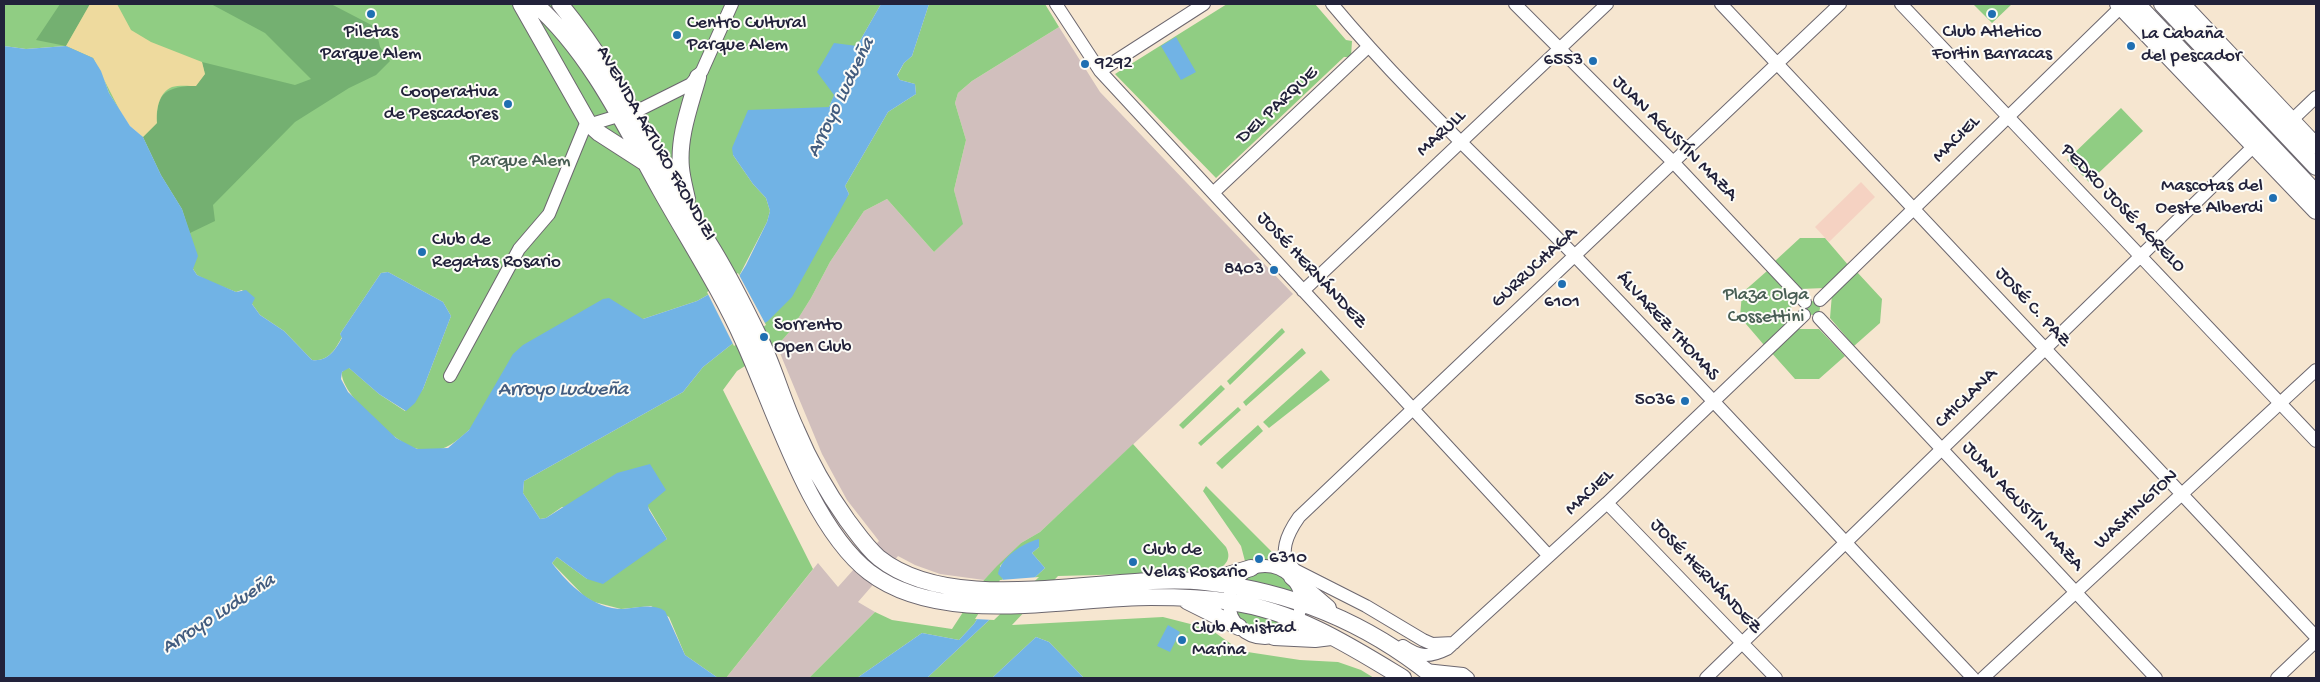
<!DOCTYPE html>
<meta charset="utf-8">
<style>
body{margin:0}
#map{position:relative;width:2320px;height:682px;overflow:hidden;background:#f6e6d0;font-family:"Gochi Hand",sans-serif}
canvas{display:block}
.frame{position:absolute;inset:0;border:5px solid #22223b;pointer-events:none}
</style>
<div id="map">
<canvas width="2320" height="682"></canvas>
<div class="frame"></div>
</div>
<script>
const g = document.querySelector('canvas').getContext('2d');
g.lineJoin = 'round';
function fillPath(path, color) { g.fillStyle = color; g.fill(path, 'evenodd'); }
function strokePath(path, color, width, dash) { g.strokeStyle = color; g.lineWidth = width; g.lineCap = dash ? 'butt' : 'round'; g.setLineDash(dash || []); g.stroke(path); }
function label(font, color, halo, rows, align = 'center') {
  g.font = font + ' "Gochi Hand",sans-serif'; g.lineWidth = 4; g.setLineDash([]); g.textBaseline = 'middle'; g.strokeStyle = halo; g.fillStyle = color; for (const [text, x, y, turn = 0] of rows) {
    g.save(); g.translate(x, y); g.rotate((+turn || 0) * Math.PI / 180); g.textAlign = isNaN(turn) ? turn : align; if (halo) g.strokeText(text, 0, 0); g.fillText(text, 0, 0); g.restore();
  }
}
fillPath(new Path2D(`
 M1861,182l14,15 -46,45 -14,-15z`), '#f5d2c2');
fillPath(new Path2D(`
 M1059,27l41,65 193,202 -253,238 -19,11 -37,37 -44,-6 -25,-9 -17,-9 -40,46 17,10 -66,66h-83l92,-115 20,24 41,-46 -32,-41 -25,-46 -45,-108 14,-16 20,-32 19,-36 34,-51 23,-12 47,53 28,-28 -8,-34 12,-50 -11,-37 3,-10 14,-12z`), '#d1bfbd');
fillPath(new Path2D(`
 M4,4h877l-24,42 -28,61 -96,48 20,29 13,14 4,13 -3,11 -29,56 -41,23 -54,18 -174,111c-16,15 -28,24 -51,19 -21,-4 -79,-56 -76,-77l6,-5 31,27 26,17 18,-22 28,-73 -8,-14 -55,-30 -7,1 -41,61 2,3c-7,13 -14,25 -30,23l-28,-29 -24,-16 -18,-25 -6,2 -28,-11 -11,-6 -4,-6 -5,-40 -6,-20 -21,-34 -18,-38 -23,-26 -11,-18 -8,-22 -35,-25 -40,3 -22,-3z
 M929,4h116l14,23 -87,54 -14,12 -3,10 11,37 -12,50 9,34 -29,28 -47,-53 -23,12 -34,51 -19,36 -20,32 -14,16 -40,25 -14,19 90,179 -87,109h-8l-33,-23 -16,-38 -18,-11 -30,3 -27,-7 -10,-6 -32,-33 5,-6 30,22 80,-40 -20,-34 -85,2 -16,11 -6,1 -17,-26 1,-12 159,-89 20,-25 29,-23 117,-150 -4,-8 43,-74 28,-18 -1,-10 -15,-4 -3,-4 7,-13 8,-7z
 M1227,4h88l31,36 6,1 -1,16h-7l-128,121 -101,-104z
 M1973,4h39l-20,19z
 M2121,108l22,23 -54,51 -22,-22z
 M1800,238h25l24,28 -24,22 -25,1 -25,-28z
 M1767,271l25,27 -2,24 -26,23 -24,-28 2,-24z
 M1857,272l25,27 -2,24 -26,23 -24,-28 2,-24z
 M1806 308a7 7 0 1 1 14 0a7 7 0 1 1-14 0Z
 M1282,328l3,4 -55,53 -3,-4z
 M1795,329h24l26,27 -26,23h-24l-25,-28z
 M1302,348l4,5 -60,53 -3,-4z
 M1321,370l9,10 -61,48 -6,-6z
 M1221,385l4,4 -42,40 -4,-4z
 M1238,407l3,3 -40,36 -3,-3z
 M1258,425l5,6 -41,38 -6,-6z
 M1133,444l93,103c6,12 0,18 -11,25l-157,4 -46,49 151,-8 47,12 31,22 59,9 38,2 23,8 13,8h-290l-35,-36 -13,-5 -44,41h-65l118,-110 -13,-15 7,-6v-7l-26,13 -13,13 3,13 -29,45 -15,16 -37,-7 -65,45h-48l66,-66 17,8 60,9 32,-49 13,-14 24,-23 19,-11z
 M1206,486l69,69 4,8 -21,-1 -12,3 -5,-19 -38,-55z
 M1258,570c19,1 34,8 40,28l-60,-16 7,-6z
 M1234,610l55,14c-15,26 -46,6 -55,-14z`), '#90cd83');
fillPath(new Path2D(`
 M60,4h30l-24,42 -30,-6z
 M211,4h120l52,27 -6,3 3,13 10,14 -14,14 -27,13 -54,34 -82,83 2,16 -25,12 -8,-24 -21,-34 -18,-38 14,-14c-1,-33 11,-35 39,-38l9,-11 -3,-12 93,23 16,-6 -46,-46z`), '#74b071');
fillPath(new Path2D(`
 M90,4h27l14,26 20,12 51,20 3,12 -9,12c-7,0 -18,-1 -24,1 -14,6 -16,24 -15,36l-14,14 -13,-11 -10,-15 -27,-53 -27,-12z`), '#eeda9e');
fillPath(new Path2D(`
 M881,4h48l-17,52 -8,7 -7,12 3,5 15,4 1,10 -28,18 -43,74 4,8 -57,103 -24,24 -36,23 -29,23 -20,25 -159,89 -1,12 17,26 6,-1 71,-45 33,-9 16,26 -18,15 1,5 18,29 -64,45 -16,-5 -30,-22 -5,6c17,22 41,46 71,46 14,-1 30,-6 42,2l20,44 33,23h-714v-632l22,3 40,-3 27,12 8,13 8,22 21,33 13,11 18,38 21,34 16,47 -5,13 4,6 39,17 10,-2 9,8 -3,6 8,11 24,16 28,29c16,2 23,-10 30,-22l-2,-4 41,-61 7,-1 55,30 8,14 -28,73 -8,14 -9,8 -27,-17 -30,-26 -7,4 -1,7 7,13 48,46 21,11 31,-1 21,-18 44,-76 10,-9 80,-46 6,-1 34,21 54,-18 41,-23 8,-13 21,-43 3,-11 -4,-13 -13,-14 -20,-29 -1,-7 16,-38 81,-3 5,-12 -17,-23 17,-29 23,3z
 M1176,37l20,35 -15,8 -20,-34z
 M1039,539v8l-7,6 13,15 -118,110h-70l65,-45 37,7 15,-16 29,-45 -5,-5c3,-17 25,-31 41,-35z
 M1168,625l12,7 -10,20 -13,-6z
 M1036,637l13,5 35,36h-92z`), '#71b3e5');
fillPath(new Path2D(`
 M738,273l28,52 -32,21 -27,-54z
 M1039,577l-45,43 -19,-1 25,-39z`), '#f6e6d0');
const minor = new Path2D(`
 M1056,4l44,67 449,485
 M1332,4c75,90 161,168 243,252 135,139 265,282 398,422
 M1515,4l158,158 132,140
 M1721,4l595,633
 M1901,4l415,437
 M1100,71l104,-67
 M2292,120l24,-23
 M1213,193l155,-146
 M1303,291l304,-287
 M1820,300l301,-293
 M1819,318l337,360
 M450,376l69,-127 30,-35 36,-88 56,-17 50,-25 11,-13 30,-67
 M1607,503l169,175
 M1287,561l8,9 71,36 57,34 9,4 22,-1
 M1229 602a36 36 0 1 1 72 0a36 36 0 1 1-72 0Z
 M1288,574c-7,-24 -3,-37 11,-57l541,-513
 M1403,646c16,11 26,12 44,3l160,-146 197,-188
 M1425,670l38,4 5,4
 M1706,678l548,-532
 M1983,678l333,-308
 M2277,678l39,-37`);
const major = new Path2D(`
 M521,4l68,120 10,9 45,29
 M535,4c55,48 91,124 126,187 28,50 60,99 83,151 31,68 66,184 125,230 73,56 197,25 282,25 26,0 54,1 80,5 64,9 118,43 172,76
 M560,4c48,58 83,127 121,193 10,18 21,35 32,53 17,28 32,58 46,87 15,30 23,62 37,92 13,31 31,63 51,91 10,13 19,27 32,38 78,62 231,14 326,24 86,9 164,42 230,96
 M2118,4l198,207
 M2137,4l179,189
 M2162,4l154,163
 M2182,4l134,142
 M687,199c-2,-10 -5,-20 -6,-31 -3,-31 9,-62 17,-91
 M1292,577l36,31
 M1208,581l43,-13
 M1187,601l52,26
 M1274,637l41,2 16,-2`);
strokePath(minor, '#6c676f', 14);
strokePath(major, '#6c676f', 18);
strokePath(minor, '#fff', 12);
strokePath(major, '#fff', 16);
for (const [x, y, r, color] of [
 [371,14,5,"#1f6fb2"],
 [1992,14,5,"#1f6fb2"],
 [677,35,5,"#1f6fb2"],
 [2131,46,5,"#1f6fb2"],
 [1593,61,5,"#1f6fb2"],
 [1085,64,5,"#1f6fb2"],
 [508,104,5,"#1f6fb2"],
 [2273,198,5,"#1f6fb2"],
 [422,252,5,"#1f6fb2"],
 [1274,270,5,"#1f6fb2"],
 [1562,284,5,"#1f6fb2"],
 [764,337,5,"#1f6fb2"],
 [1685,401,5,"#1f6fb2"],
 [1259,559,5,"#1f6fb2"],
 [1133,562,5,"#1f6fb2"],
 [1182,640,5,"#1f6fb2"]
]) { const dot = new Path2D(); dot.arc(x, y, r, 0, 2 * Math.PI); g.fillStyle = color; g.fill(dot); strokePath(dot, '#fdfcf7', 2); }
label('19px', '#22223b', '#fdfcf7', [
 ["Centro Cultural",687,24],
 ["Parque Alem",687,46],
 ["Piletas",371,33,"center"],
 ["Parque Alem",371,55,"center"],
 ["Club Atletico",1992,33,"center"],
 ["Fortin Barracas",1992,55,"center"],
 ["La Cabaña",2141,35],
 ["del pescador",2141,57],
 ["6553",1583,61,"right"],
 ["9292",1095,64],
 ["Cooperativa",498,93,"right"],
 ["de Pescadores",498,115,"right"],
 ["Mascotas del",2263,187,"right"],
 ["Oeste Alberdi",2263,209,"right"],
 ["Club de",432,241],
 ["Regatas Rosario",432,263],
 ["8403",1264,270,"right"],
 ["6101",1562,303,"center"],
 ["Sorrento",774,326],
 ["Open Club",774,348],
 ["5036",1675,401,"right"],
 ["Club de",1143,551],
 ["Velas Rosario",1143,573],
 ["6310",1269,559],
 ["Club Amistad",1192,629],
 ["Marina",1192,651]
], 'left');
label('19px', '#22223b', '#fdfcf7', [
 ["DEL PARQUE",1278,106,-43],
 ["MARULL",1442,134,-43],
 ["JUAN AGUSTÍN MAZA",1674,139,45],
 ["MACIEL",1957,140,-45],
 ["AVENIDA ARTURO FRONDIZI",655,144,60],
 ["PEDRO JOSÉ AGRELO",2122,209,46],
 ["GURRUCHAGA",1535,268,-43],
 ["JOSÉ HERNÁNDEZ",1311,271,47],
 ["JOSÉ C. PAZ",2032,308,47],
 ["ÁLVAREZ THOMAS",1667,327,47],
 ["CHICLANA",1967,399,-44],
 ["MACIEL",1590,493,-43],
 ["JUAN AGUSTÍN MAZA",2022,507,47],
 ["WASHINGTON",2137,510,-43],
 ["JOSÉ HERNÁNDEZ",1705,577,46]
]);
label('19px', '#485e54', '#fdfcf7', [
 ["Parque Alem",520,162],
 ["Plaza Olga",1766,296],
 ["Cossettini",1766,318]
]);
label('italic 20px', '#425c7f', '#fdfcf7', [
 ["Arroyo Ludueña",842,98,-64],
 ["Arroyo Ludueña",563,391],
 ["Arroyo Ludueña",219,615,-33]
]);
</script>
